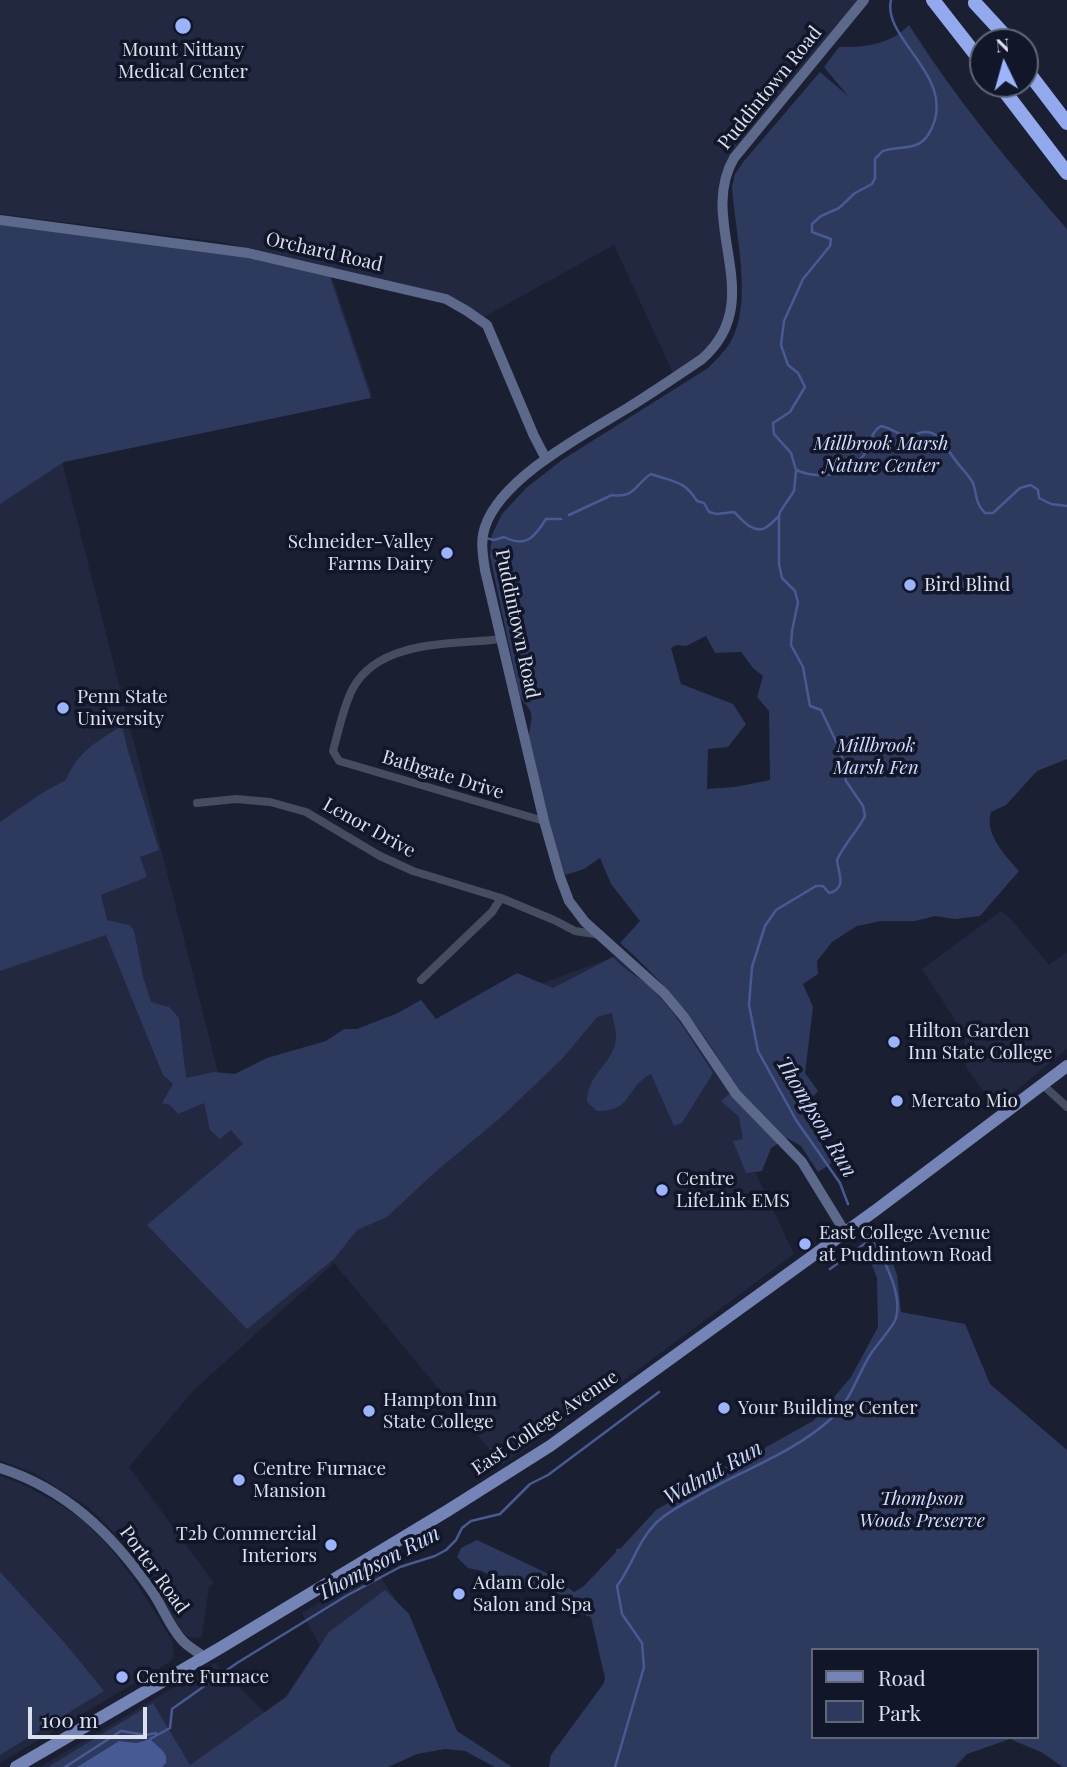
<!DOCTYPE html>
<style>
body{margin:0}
#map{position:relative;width:1067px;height:1767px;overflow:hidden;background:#1a2032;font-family:"Playfair Display",serif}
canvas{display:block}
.legend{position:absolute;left:811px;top:1648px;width:228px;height:91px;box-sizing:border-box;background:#111728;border:2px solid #626777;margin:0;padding:9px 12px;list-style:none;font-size:21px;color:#dce0ed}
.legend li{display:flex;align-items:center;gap:14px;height:35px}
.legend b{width:35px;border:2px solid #626777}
.north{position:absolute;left:969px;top:28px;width:70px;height:70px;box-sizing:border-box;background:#111728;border:2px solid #626777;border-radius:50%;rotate:355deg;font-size:19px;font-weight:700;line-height:28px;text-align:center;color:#dce0ed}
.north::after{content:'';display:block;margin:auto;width:24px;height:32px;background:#9bb4fd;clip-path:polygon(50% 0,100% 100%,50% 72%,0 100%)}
.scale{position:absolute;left:28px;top:1707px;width:119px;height:32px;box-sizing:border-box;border:4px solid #dce0ed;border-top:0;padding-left:9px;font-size:21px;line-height:24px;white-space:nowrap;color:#dce0ed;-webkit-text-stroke:5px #111728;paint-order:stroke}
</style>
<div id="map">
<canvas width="1067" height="1767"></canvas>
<ul class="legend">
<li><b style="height:9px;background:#7484b6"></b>Road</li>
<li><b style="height:19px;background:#2e395e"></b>Park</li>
</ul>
<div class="north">N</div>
<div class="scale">100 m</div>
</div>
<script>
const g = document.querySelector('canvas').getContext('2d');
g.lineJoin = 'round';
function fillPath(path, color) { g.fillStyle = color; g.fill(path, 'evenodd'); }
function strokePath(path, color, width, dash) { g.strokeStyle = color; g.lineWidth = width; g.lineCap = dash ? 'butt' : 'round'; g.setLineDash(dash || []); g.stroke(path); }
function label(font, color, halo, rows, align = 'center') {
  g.font = font + ' "Playfair Display",serif'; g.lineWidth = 7; g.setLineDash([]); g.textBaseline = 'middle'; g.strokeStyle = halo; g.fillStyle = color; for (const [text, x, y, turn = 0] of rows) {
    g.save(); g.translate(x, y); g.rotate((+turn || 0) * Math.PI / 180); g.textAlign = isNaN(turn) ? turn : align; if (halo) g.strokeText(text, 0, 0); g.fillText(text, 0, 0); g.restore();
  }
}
fillPath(new Path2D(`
 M0,0h858l-135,170 -4,14 10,109 -2,19 -5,16 -17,23 -32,22 -59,-128 -130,72 -43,-24 -175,-41 -45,-10 -221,-28z
 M0,225l299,44 34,11 39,115 -310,66 158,619 215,-58 184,-67 22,18 35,40 22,35 40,52 7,50 49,104 -186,138 -106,73 -168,-202 -141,128 -64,76 85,116 -5,4 -7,49 -4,2 -10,-1 -6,-5 -33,-57 -20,-28 -41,-40 -54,-34 -34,-13z
 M1001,911l10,8 38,46 18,-13v97l-72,59 -29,-41 -2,-33 -42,-65z
 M0,1476l24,9 35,19 26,18 25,26 23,30 31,49 9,16 1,11 -3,7 -11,7 -160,95z
 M375,1569l30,44 -36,154h-329l175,-104 60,60 45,-77 -18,-33z`), '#212840');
fillPath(new Path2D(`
 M909,25c46,73 101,139 158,204v530l-30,12 -31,34 -15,7c-7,22 14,43 28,59l-39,45 -25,3 -20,-3 -20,5h-34l-24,5 -25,16 -15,19 1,13 -15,10 10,23 -8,66 13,18 -18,20 17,25 15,27 -14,9 -17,-26 -14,-8 -16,10 -9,23 -16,2 -13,-32 10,-2 -4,-22 -18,-16 15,-13c-30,-55 -69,-104 -116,-145l20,-22 -29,-37 -11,-26 -16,11 -19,6 -15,-48 -21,-91c0,-10 6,-20 -1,-29 -3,-3 -6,-6 -8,-10l-30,-141 2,-21 10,-21 24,-26 36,-28 146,-92c8,-8 16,-16 22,-25 24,-40 5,-110 2,-156l3,-13 9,-13 76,-89 28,24 -24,-29 15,-20c28,0 50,-2 70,-22zM706,636l9,17 26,-1 12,16 10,8 -6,21 12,14 1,69 -35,7 -28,2 1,-40 20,-2 18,-23 -13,-20 -52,-20 -10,-36 6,-3 9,1z
 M0,221l334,46 -3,13 40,118 -307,64 -64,42z
 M122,726l6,25 31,99 -19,7 7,20 -46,18 6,25 22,5 5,5 9,47 8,25 18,5 10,11 7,60 28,-6 21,2 32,-16 59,-17 18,-12h13l41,-16 23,-13 15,19 81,-46 36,15 60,-31c12,15 30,21 42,35 23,24 40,53 58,81l-31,50 -8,3 -23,-52c-26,13 -18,38 -54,37l-10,-9c0,-30 29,-39 29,-66 0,-7 -3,-16 -4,-23l-15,4 -35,42 -62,59 -66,55 -47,44 -30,13 -23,29 -87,70 -100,-104 96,-81 -12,-14 -11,9 -10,-9 -6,-27 -26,11 -8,-9 -8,-2 11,-19 -10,-9 -57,-140 -106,36v-149l42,-29 24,-13c10,-27 33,-40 56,-54z
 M889,1252l8,23 4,37 64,12 25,60 77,66v317h-4l-22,-15 -31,-13 -43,15 -12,13h-406l2,-12 53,-72 1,-5 -14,-61 -16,-5 -11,-17 -65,-14 -17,-10 -14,-3 -11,-11 4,-9 16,-8 76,36 21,16 10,-6 32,-34v-3l5,-1 35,-38 14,-8 21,-19 68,-32 54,-30 13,-14 25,-30 27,-50 -1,-49 -7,-18zM813,1650h224v87h-224z
 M0,1572l64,70 40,49 -104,64z
 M385,1590l24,24 48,117 55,36h-17l-30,-16 -20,-2 -28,5 -29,13h-226l4,-4 -22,-23 -8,3 -17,-2 -42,26h-29l105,-64 37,62 96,-68 43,-65z`), '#2e395e');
fillPath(new Path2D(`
 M150,1739l12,11 4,6v7l-4,4h-85l42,-26 17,2z`), '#485a94');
strokePath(new Path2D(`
 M891,0c-10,40 72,80 37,135 -11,17 -30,10 -45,16 -3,2 -5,5 -8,8v19l-3,6 -17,9 -16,15 -18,8 -9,8v8l19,7 -1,7 -27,33 -19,42 -3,24 7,20 10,8 7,14 -15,25 -17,11 1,11 17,19 5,17c24,10 52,6 68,-15 7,-10 6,-23 17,-29 11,2 18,10 29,11 26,-15 32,6 46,24 5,7 13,14 17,22 4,12 2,20 12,30h8l27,-25 11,-3 7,5 1,8 12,6 16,2
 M796,471l-2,20 -14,21 -1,4v48l3,14 13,13 3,11 -6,29 -1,14 12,22 7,39 11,4 20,42 5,29 17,25 2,10c-8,16 -21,28 -28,44 1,13 11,28 -8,33l-6,-7h-7l-40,24 -11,16 -13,41 -3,38 9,46 38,69 44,63 8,21
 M569,515l43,-20c23,4 24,-12 39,-21 22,8 33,6 46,27l7,2 5,9 8,2 17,-2c7,7 19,22 31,16 4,-2 10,-8 14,-12
 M486,538l8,2 10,-3c22,11 30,1 42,-18h15
 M830,1269l41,-30
 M150,1739l20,-11 2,-19 65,-46 109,-67 54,-29 35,-11 11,-6 10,-10 6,-12 9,-7 29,-7 30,-30 18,-9 111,-83
 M65,1767l56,-36 25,4 10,-2
 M615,1767l29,-100 -2,-24 -20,-29 -5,-28c15,-20 21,-45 39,-63 11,-11 27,-19 40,-26 46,-27 99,-44 138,-81 18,-18 24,-43 38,-64 5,-7 23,-28 24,-34 7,-25 -14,-64 -28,-83`), '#485a94', 2.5);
strokePath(new Path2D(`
 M502,639c-50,6 -122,0 -149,49 -10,19 -14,42 -20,63l6,10 205,60
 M197,803l39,-4 34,3 36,10 74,44 33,15 88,27 53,22 21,11 26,4
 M421,980l71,-68 9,-14
 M1043,1085l24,22`), '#464d61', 8);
strokePath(new Path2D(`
 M0,220l248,33 198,46 21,12 20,14 47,111 12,23
 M845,1232l-43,-70 -66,-68 -52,-77 -20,-24 -79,-71 -16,-21 -9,-24 -16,-56 -59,-251c-2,-14 -5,-29 0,-43 16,-49 98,-92 141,-118 26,-16 51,-33 76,-50 68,-60 -6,-136 32,-201l130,-158
 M0,1468c66,21 112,66 151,122 11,15 18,36 31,50 5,6 14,11 21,16`), '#5d698b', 10);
strokePath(new Path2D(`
 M16,1767l204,-119 227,-137 103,-65 326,-236 191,-144`), '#7484b6', 12);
strokePath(new Path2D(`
 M933,0l50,64
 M975,3l36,39
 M1025,68l42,55
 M999,84l68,89`), '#92a9ee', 14);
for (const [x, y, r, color] of [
 [183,26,9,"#9bb4fd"],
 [447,553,7,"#9bb4fd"],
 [910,585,7,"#9bb4fd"],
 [63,708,7,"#9bb4fd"],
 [894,1042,7,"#9bb4fd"],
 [897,1101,7,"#9bb4fd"],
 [662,1190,7,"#9bb4fd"],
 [805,1244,7,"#9bb4fd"],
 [724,1408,7,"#9bb4fd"],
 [369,1411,7,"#9bb4fd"],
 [239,1480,7,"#9bb4fd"],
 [331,1545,7,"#9bb4fd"],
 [459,1594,7,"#9bb4fd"],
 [122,1677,7,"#9bb4fd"]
]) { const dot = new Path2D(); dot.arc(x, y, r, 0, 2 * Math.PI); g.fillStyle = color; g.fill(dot); strokePath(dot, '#111728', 2.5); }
label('19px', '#dce0ed', '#111728', [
 ["Mount Nittany",183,50,"center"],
 ["Medical Center",183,72,"center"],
 ["Schneider-Valley",433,542,"right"],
 ["Farms Dairy",433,564,"right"],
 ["Bird Blind",924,585],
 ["Penn State",77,697],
 ["University",77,719],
 ["Hilton Garden",908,1031],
 ["Inn State College",908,1053],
 ["Mercato Mio",911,1101],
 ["Centre",676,1179],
 ["LifeLink EMS",676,1201],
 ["East College Avenue",819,1233],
 ["at Puddintown Road",819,1255],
 ["Hampton Inn",383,1400],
 ["State College",383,1422],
 ["Your Building Center",738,1408],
 ["Centre Furnace",253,1469],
 ["Mansion",253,1491],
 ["T2b Commercial",317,1534,"right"],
 ["Interiors",317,1556,"right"],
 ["Adam Cole",473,1583],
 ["Salon and Spa",473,1605],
 ["Centre Furnace",136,1677]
], 'left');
label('19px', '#dce0ed', '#111728', [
 ["Puddintown Road",770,88,-51],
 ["Orchard Road",324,252,13],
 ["Puddintown Road",517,624,78],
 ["Bathgate Drive",443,775,17],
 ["Lenor Drive",369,828,29],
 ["East College Avenue",545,1423,-34],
 ["Porter Road",154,1570,54]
]);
label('italic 19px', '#cfdcff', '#111728', [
 ["Millbrook Marsh",881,444],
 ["Nature Center",881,466],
 ["Millbrook",876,746],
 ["Marsh Fen",876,768],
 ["Thompson",922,1499],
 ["Woods Preserve",922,1521]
]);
label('italic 21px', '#cbd8fa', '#111728', [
 ["Thompson Run",816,1117,59],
 ["Walnut Run",713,1473,-29],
 ["Thompson Run",378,1564,-28]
]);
</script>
